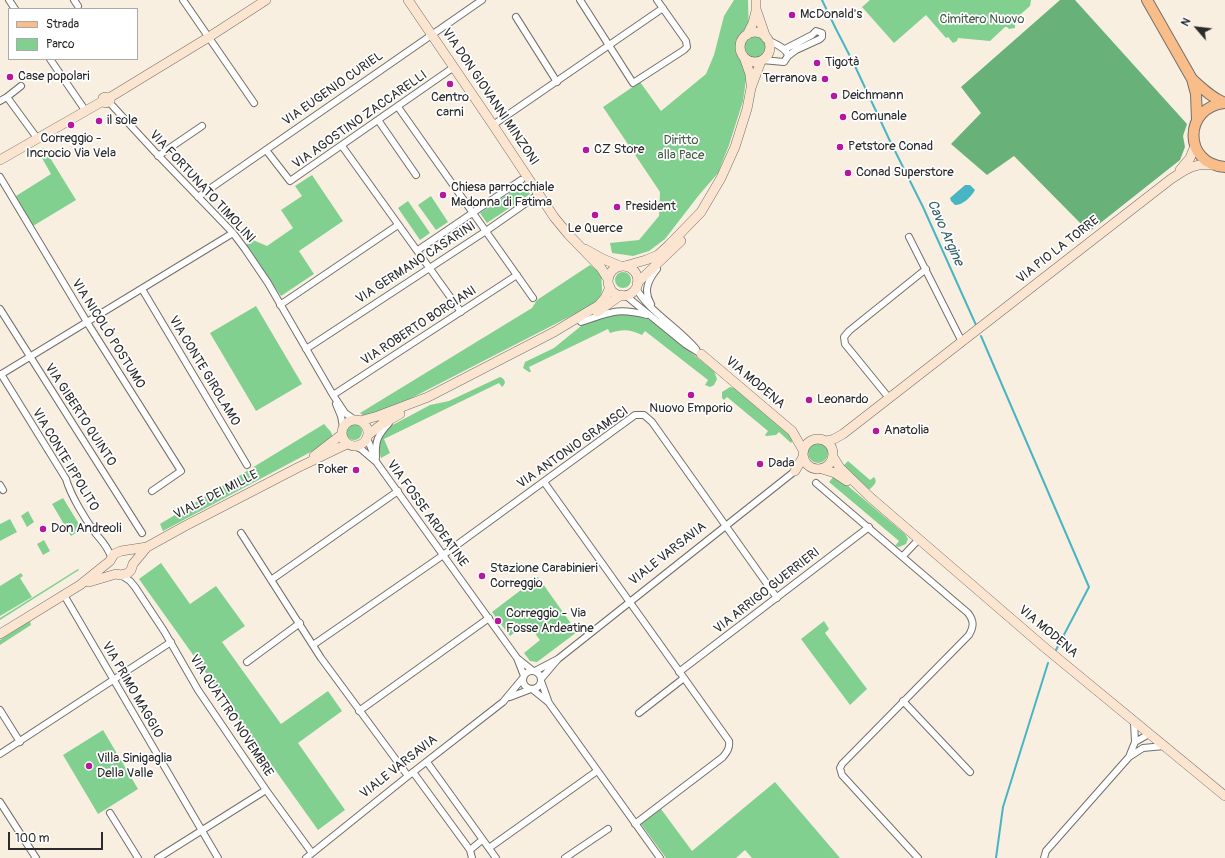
<!DOCTYPE html>
<meta charset="utf-8">
<style>
body{margin:0}
#map{position:relative;width:1225px;height:858px;overflow:hidden;background:#f9efe1;font-family:Pangolin,sans-serif}
canvas{display:block}
.legend{position:absolute;left:8px;top:8px;width:130px;height:52px;box-sizing:border-box;background:#fff;border:1px solid #aaa;margin:0;padding:5px 7px;list-style:none;font-size:12px;color:#2b2b2b}
.legend li{display:flex;align-items:center;gap:8px;height:20px}
.legend b{width:20px;border:1px solid #aaa}
.north{position:absolute;left:1177px;top:8px;width:40px;height:40px;-webkit-text-stroke:3px #fff;paint-order:stroke;rotate:298deg;font-size:11px;font-weight:700;line-height:16px;text-align:center;color:#2b2b2b}
.north::after{content:'';display:block;margin:auto;width:14px;height:18px;background:#2b2b2b;clip-path:polygon(50% 0,100% 100%,50% 72%,0 100%)}
.scale{position:absolute;left:8px;top:832px;width:95px;height:18px;box-sizing:border-box;border:2px solid #2b2b2b;border-top:0;padding-left:5px;font-size:12px;line-height:14px;white-space:nowrap;color:#2b2b2b;-webkit-text-stroke:3px #fff;paint-order:stroke}
</style>
<div id="map">
<canvas width="1225" height="858"></canvas>
<ul class="legend">
<li><b style="height:5px;background:#f8bd89"></b>Strada</li>
<li><b style="height:11px;background:#81d08f"></b>Parco</li>
</ul>
<div class="north">N</div>
<div class="scale">100 m</div>
</div>
<script>
const g = document.querySelector('canvas').getContext('2d');
g.lineJoin = 'round';
function fillPath(path, color) { g.fillStyle = color; g.fill(path, 'evenodd'); }
function strokePath(path, color, width, dash) { g.strokeStyle = color; g.lineWidth = width; g.lineCap = dash ? 'butt' : 'round'; g.setLineDash(dash || []); g.stroke(path); }
function label(font, color, halo, rows, align = 'center') {
  g.font = font + ' Pangolin,sans-serif'; g.lineWidth = 3.5; g.setLineDash([]); g.textBaseline = 'middle'; g.strokeStyle = halo; g.fillStyle = color; for (const [text, x, y, turn = 0] of rows) {
    g.save(); g.translate(x, y); g.rotate((+turn || 0) * Math.PI / 180); g.textAlign = isNaN(turn) ? turn : align; if (halo) g.strokeText(text, 0, 0); g.fillText(text, 0, 0); g.restore();
  }
}
fillPath(new Path2D(`
 M734,0h14l1,37c23,-6 23,27 0,21l-6,43 -14,44 -11,28 -19,22 -34,44 -16,12 -16,5 -21,-3 -2,-10 29,-3 20,-24 1,-24 -57,-85 37,-25 21,29 45,-37 8,-19 10,-39z
 M870,0h161l-1,6 -17,15 2,3v4l-6,1 -2,-2h-2l-15,14 -32,-3 -1,3 -4,2 -5,-6 -2,1 -20,-23 -32,28 -32,-36z
 M44,148l32,52 -43,26 -17,-30 35,-22 -13,-23z
 M312,175l31,46 -44,30 15,23 -33,22 -35,-51 7,-5 14,6 26,-18 -12,-18 21,-14 -7,-10z
 M523,184l7,10 -43,29 -7,-10z
 M431,196l17,26 -12,8 -18,-25z
 M408,201l22,32 -10,7 -22,-32z
 M590,265l12,9c-2,13 4,17 -6,29l-204,105 -27,9 -5,-4 172,-105 5,-8z
 M615 280a8 8 0 1 1 16 0a8 8 0 1 1-16 0Z
 M256,306l46,78 -46,27 -46,-78z
 M617,313l17,1 16,6 64,51 3,8 -3,6 -4,2 -5,-2 3,-5 -63,-49 -3,4c-12,-6 -20,-6 -32,-2l-2,-4 -79,38 2,5h-2l-6,-4 2,-6 29,-14 27,-22 20,-9z
 M500,377c5,2 7,6 2,10l-3,-4 -115,56 6,14 -9,5 -3,-11 5,-14 6,-6 41,-22 19,-4z
 M730,387l4,1 60,51 -3,4 -12,-11 -3,3 -10,1 -1,-1 3,-4 -41,-34 -3,3 -2,-2v-6z
 M346 432a8 8 0 1 1 16 0a8 8 0 1 1-16 0Z
 M324,424l7,8 2,5 -13,10 -157,84 -3,-7z
 M808 453a10 10 0 1 1 20 0a10 10 0 1 1-20 0Z
 M848,461l22,19 4,-3c4,5 0,8 -4,12h-2l-26,-22z
 M835,475l70,59 3,5 -2,5 -7,3 -4,-1 4,-5 -70,-59z
 M63,498l19,31 -11,7 -19,-32z
 M28,511l6,11 -7,5 -6,-11z
 M10,519l7,13 -17,9v-17z
 M44,540l6,11 -7,4 -6,-11z
 M161,563l29,41 26,-18 29,40 -23,16 59,82 47,-33 14,20 -44,32 47,67 -27,20 -179,-251z
 M78,569l1,1 -79,50v-2z
 M21,573l2,3 -3,2 12,19 -32,19v-30z
 M538,577l39,55 -40,30 -7,-1 -6,-8 16,-13 -13,-17 -17,13 -18,-24z
 M30,621l1,4 -31,20v-5z
 M824,621l5,8 -4,4 42,56 -17,16 -49,-66z
 M103,730l35,59 -40,25 -35,-59z
 M775,782l65,76h-88l-7,-8 -9,8h-70l-25,-34 20,-15 31,42z`), '#81d08f');
fillPath(new Path2D(`
 M1060,0h15l112,124 -4,12 2,11 -5,13 -91,72 -75,-76 -27,19 -36,-31 30,-31 -20,-26z`), '#68b27a');
fillPath(new Path2D(`
 M965,185h5l5,5c-4,7 -12,15 -20,15l-4,-4 -1,-3z`), '#47b5c3');
strokePath(new Path2D(`
 M822,0l14,29 18,35 36,77 33,66 53,118
 M981,336l108,251 -33,63
 M996,858l7,-51 45,-144`), '#47b5c3', 2);
const street = new Path2D(`
 M9,0l6,9
 M74,0l4,6
 M183,0l71,103
 M580,0l53,83 51,-33 3,-3 -1,-6 -29,-41
 M516,17l41,65
 M785,49l27,-14 4,-4 6,2v4l-2,2 -24,11 -8,6
 M50,59l35,51
 M762,60l22,2 4,-6c-1,-8 -13,-12 -20,-16
 M7,97l14,-11
 M0,101l7,-4 30,41
 M109,102l46,50 78,81 12,16 23,34 65,112 12,18 10,7
 M398,107l135,191
 M378,120l38,55
 M493,125l170,-117
 M342,146l119,166
 M266,150l24,31 164,-114
 M158,156l44,-30
 M0,177l90,150 91,144 -29,20
 M198,197l284,-197
 M909,237l53,105
 M418,250l103,-70
 M636,288c12,23 43,40 60,61
 M142,289l105,176
 M625,295l60,49 16,10
 M651,304c-8,-13 -3,-24 6,-35
 M280,305l118,-80
 M0,309l142,224
 M581,322c28,-9 35,-15 66,-7
 M306,349l180,-118 53,-37
 M1,374l65,105c5,17 19,40 30,55 6,7 12,13 15,23
 M0,375l233,-142
 M333,395l184,-120
 M889,398l-44,-54 -1,-7 5,-6 77,-62
 M336,404l5,12 2,11
 M367,438l10,25 140,195 15,12
 M354,446l7,3 14,12
 M376,457c-1,-17 2,-22 13,-34
 M544,482l185,259c1,7 -2,11 -6,16l-88,67
 M816,483l152,130c6,8 6,13 1,22l-127,129 -2,4 2,7 76,83
 M0,485l3,5
 M241,533l80,125 87,118
 M903,556l16,-17
 M121,575l9,6 5,6 29,44 34,59 68,100 46,63
 M271,580l127,-89
 M64,595l154,263
 M313,645l126,-87 196,-143h9l8,7 125,176
 M517,658l7,18
 M247,662l53,-39
 M523 680a9 9 0 1 1 18 0a9 9 0 1 1-18 0Z
 M535,671l23,-12 237,-188
 M679,672l190,-145
 M541,679l17,-20
 M541,681l8,22 111,155
 M532,689l16,13
 M510,697l21,-8
 M903,701l67,71
 M0,710l20,32
 M359,711l130,-93
 M639,713l45,-35
 M1135,742l14,-8
 M0,754l171,-112
 M1129,757l6,-15 -1,-20
 M427,762l69,96
 M413,772l57,78 12,-10
 M0,802l36,56
 M110,813l28,45
 M489,848l108,-77
 M470,850l2,8
 M158,858l108,-68
 M306,858l102,-82 95,-74 20,-24
 M565,858l43,-29
 M1044,858l2,-7 83,-94 14,-9 21,-2`);
const secondary = new Path2D(`
 M408,0l85,125 61,92 14,17 33,34 7,11
 M756,0v9l10,29
 M740 47a15 15 0 1 1 30 0a15 15 0 1 1-30 0Z
 M747,35l6,-12 3,-12
 M744,57l6,17 1,10
 M109,98l1,3 -4,2 -3,-1v-4l2,-1 4,1 100,-61 57,-37
 M0,160l103,-59
 M1180,170l10,-12 5,-12
 M585,249l18,10 17,7
 M625,266l21,-6 12,-5 11,-10 32,-33 20,-34 14,-31 12,-38 4,-21 10,-27
 M608 281a15 15 0 1 1 30 0a15 15 0 1 1-30 0Z
 M637,283l44,-42
 M597,312l24,-17
 M701,354l91,77 11,19
 M342 433a13 13 0 1 1 26 0a13 13 0 1 1-26 0Z
 M360,421l18,-5 50,-19 126,-65 45,-27 6,-7 5,-11
 M368,435l14,-11 18,-10
 M803 454a15 15 0 1 1 30 0a15 15 0 1 1-30 0Z
 M826,441l8,-2 9,-5 328,-255c14,-9 24,-17 41,-14
 M314,456l27,-21
 M833,457l7,11 30,29 174,150 181,149
 M822,469l13,4 12,8
 M795,471l8,-14
 M89,582l27,-8 5,1 7,-2 3,-3 2,-6 14,-17
 M0,634l80,-49 30,-24 4,-7 7,-3 26,-4 38,-21 112,-58 50,-24`);
const primary = new Path2D(`
 M1147,0l45,79 4,15 1,26
 M1192,79c10,9 20,19 33,24
 M1225,103c-42,4 -42,61 0,64`);
strokePath(street, '#73706b', 8);
strokePath(secondary, '#73706b', 10);
strokePath(primary, '#73706b', 12);
strokePath(street, '#fff', 6);
strokePath(secondary, '#fce5d0', 9);
strokePath(primary, '#f8bd89', 10);
for (const [x, y, r, color] of [
 [792,15,4,"#b5179e"],
 [817,63,4,"#b5179e"],
 [10,77,4,"#b5179e"],
 [825,79,4,"#b5179e"],
 [450,84,4,"#b5179e"],
 [834,96,4,"#b5179e"],
 [843,117,4,"#b5179e"],
 [99,121,4,"#b5179e"],
 [71,125,4,"#b5179e"],
 [840,147,4,"#b5179e"],
 [586,150,4,"#b5179e"],
 [848,173,4,"#b5179e"],
 [443,195,4,"#b5179e"],
 [617,207,4,"#b5179e"],
 [595,215,4,"#b5179e"],
 [691,395,4,"#b5179e"],
 [809,400,4,"#b5179e"],
 [876,431,4,"#b5179e"],
 [760,464,4,"#b5179e"],
 [356,470,4,"#b5179e"],
 [43,529,4,"#b5179e"],
 [482,576,4,"#b5179e"],
 [498,621,4,"#b5179e"],
 [89,766,4,"#b5179e"]
]) { const dot = new Path2D(); dot.arc(x, y, r, 0, 2 * Math.PI); g.fillStyle = color; g.fill(dot); strokePath(dot, '#fff', 1.5); }
label('13px', '#2b2b2b', '#fff', [
 ["McDonald's",800,15],
 ["Tigotà",825,63],
 ["Case popolari",18,77],
 ["Terranova",817,79,"right"],
 ["Deichmann",842,96],
 ["Centro",450,98,"center"],
 ["carni",450,113,"center"],
 ["Comunale",851,117],
 ["il sole",107,121],
 ["Correggio -",71,139,"center"],
 ["Incrocio Via Vela",71,154,"center"],
 ["Petstore Conad",848,147],
 ["CZ Store",594,150],
 ["Conad Superstore",856,173],
 ["Chiesa parrocchiale",451,188],
 ["Madonna di Fatima",451,203],
 ["President",625,207],
 ["Le Querce",595,229,"center"],
 ["Leonardo",817,400],
 ["Nuovo Emporio",691,409,"center"],
 ["Anatolia",884,431],
 ["Dada",768,464],
 ["Poker",348,470,"right"],
 ["Don Andreoli",51,529],
 ["Stazione Carabinieri",490,569],
 ["Correggio",490,584],
 ["Correggio - Via",506,614],
 ["Fosse Ardeatine",506,629],
 ["Villa Sinigaglia",97,759],
 ["Della Valle",97,774]
], 'left');
label('13px', '#455d49', '#fff', [
 ["Cimitero Nuovo",982,20],
 ["Diritto",681,141],
 ["alla Pace",681,156]
]);
label('13px', '#2b2b2b', '#fff', [
 ["VIA EUGENIO CURIEL",333,89,-35],
 ["VIA DON GIOVANNI MINZONI",490,97,56],
 ["VIA AGOSTINO ZACCARELLI",360,120,-35],
 ["VIA FORTUNATO TIMOLINI",202,187,47],
 ["VIA PIO LA TORRE",1058,250,-38],
 ["VIA GERMANO CASARINI",416,263,-33],
 ["VIA ROBERTO BORCIANI",419,326,-33],
 ["VIA NICOLÒ POSTUMO",108,334,58],
 ["VIA CONTE GIROLAMO",204,371,59],
 ["VIA MODENA",755,383,40],
 ["VIA GIBERTO QUINTO",80,415,57],
 ["VIA ANTONIO GRAMSCI",573,448,-35],
 ["VIA CONTE IPPOLITO",65,460,59],
 ["VIALE DEI MILLE",216,495,-27],
 ["VIA FOSSE ARDEATINE",427,514,54],
 ["VIALE VARSAVIA",668,554,-38],
 ["VIA ARRIGO GUERRIERI",767,591,-38],
 ["VIA MODENA",1048,632,40],
 ["VIA PRIMO MAGGIO",132,690,60],
 ["VIA QUATTRO NOVEMBRE",231,716,57],
 ["VIALE VARSAVIA",399,767,-38]
]);
label('italic 14px', '#366268', '#fff', [
 ["Cavo Argine",945,233,66]
]);
</script>
